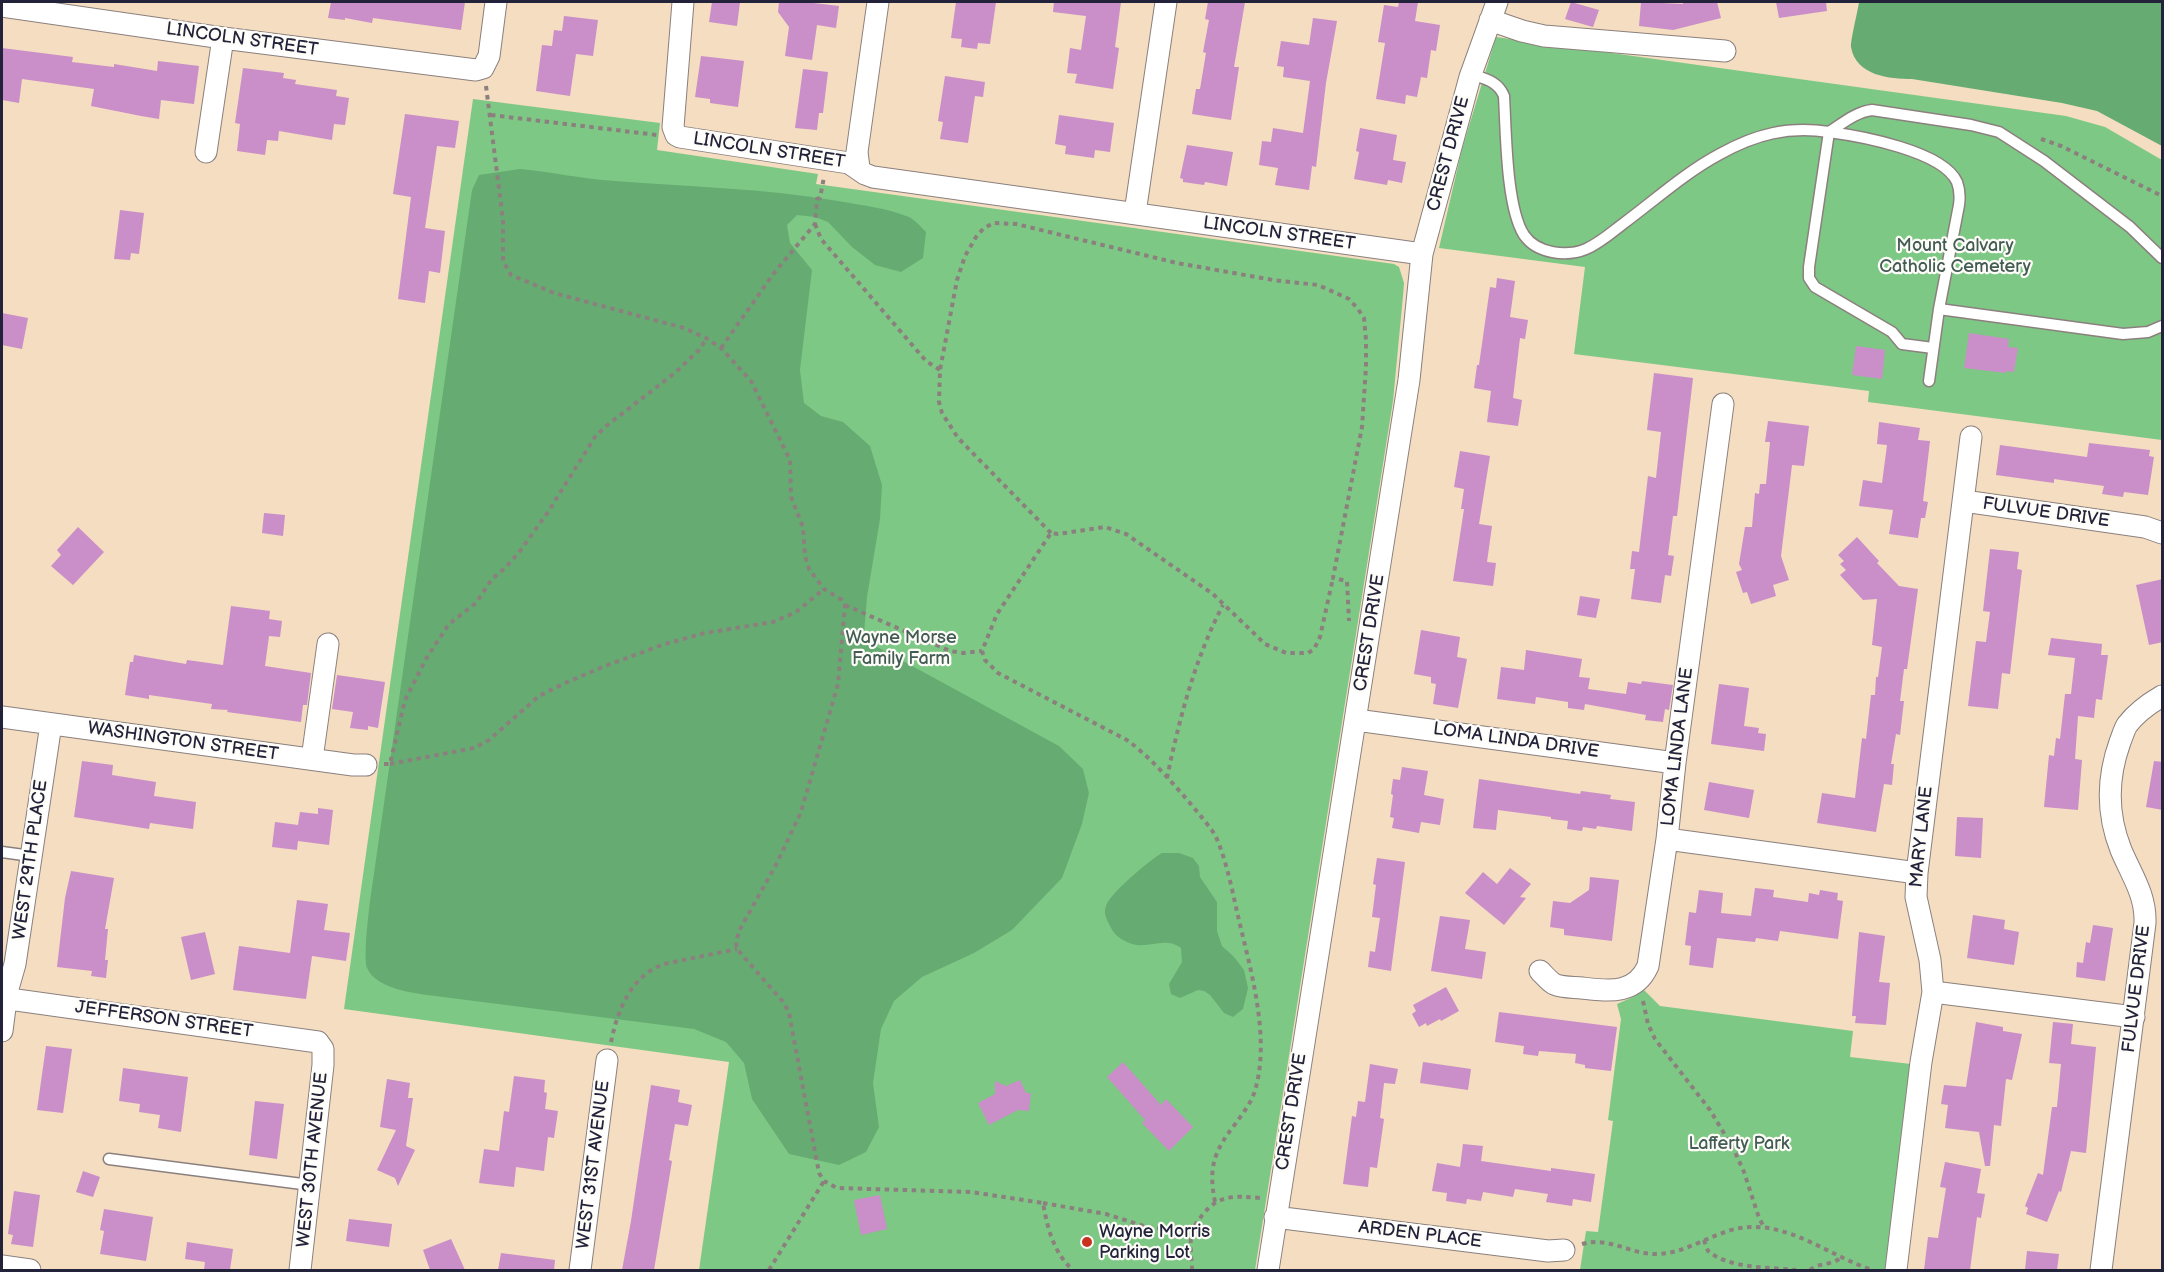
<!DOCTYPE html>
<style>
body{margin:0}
#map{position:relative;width:2164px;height:1272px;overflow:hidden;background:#f4ddc0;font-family:"Balsamiq Sans",sans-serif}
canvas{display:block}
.frame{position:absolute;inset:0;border:3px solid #22223b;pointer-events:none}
</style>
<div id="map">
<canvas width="2164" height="1272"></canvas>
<div class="frame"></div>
</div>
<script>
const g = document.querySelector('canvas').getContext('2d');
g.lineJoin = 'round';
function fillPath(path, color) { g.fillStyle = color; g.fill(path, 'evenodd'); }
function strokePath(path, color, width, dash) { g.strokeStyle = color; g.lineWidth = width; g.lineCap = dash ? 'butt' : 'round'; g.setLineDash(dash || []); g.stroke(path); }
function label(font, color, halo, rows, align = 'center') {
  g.font = font + ' "Balsamiq Sans",sans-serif'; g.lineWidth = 4.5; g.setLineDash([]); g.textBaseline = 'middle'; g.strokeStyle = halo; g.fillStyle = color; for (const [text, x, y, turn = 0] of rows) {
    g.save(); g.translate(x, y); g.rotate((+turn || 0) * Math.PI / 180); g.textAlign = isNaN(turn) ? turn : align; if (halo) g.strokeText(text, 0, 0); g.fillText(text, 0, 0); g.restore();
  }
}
fillPath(new Path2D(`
 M1496,37l570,79 39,11 57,33v280l-294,-38 1,-11 -295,-37 11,-87 -146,-19 23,-99z
 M473,99l187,24 -3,27 161,24 -2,10 578,80 5,3 5,16 -1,13 -10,105 -138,869h-556l30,-208 -385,-53z
 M1643,989l17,17 193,25 -3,26 61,7 -26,206h-305l6,-39 12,1 15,-111 -5,-1 13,-101 -4,-15 16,-7z`), '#7ec885');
fillPath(new Path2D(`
 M1859,2h303v144l-65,-35 -35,-8 -150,-24c-22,0 -56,-3 -61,-32 -1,-5 7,-37 8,-45z
 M520,169c32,3 63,10 95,12 74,6 149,7 223,20 23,4 49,7 71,16 6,3 12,10 17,15l-3,26 -22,14 -26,-7 -23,-18 -24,-25 -13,-5 -18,-2 -10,10 3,18 22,27 -12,100 4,33 17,13 22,6 27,24 12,39 -2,34 -13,78 -3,37 6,9 189,103 24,23 6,24 -7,31 -20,54 -50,52 -38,23 -52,24 -28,24 -13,28 -8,54 6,44 -13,25 -27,13 -50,-11 -37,-55 -8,-36 -18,-21 -32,-13 -251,-32c-22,-3 -66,-6 -76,-29 -4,-11 2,-60 4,-74l101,-704 7,-15z
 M1162,853h17l14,5 6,8 1,11 17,25v29l5,15 12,11 10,13 4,18 -5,21 -10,8 -9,-4 -14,-18 -6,-4 -6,-1 -18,8 -9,-4 -2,-10 13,-22 -1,-14c-17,-12 -31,1 -49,-4 -9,-3 -17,-8 -21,-16 -4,-8 -8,-14 -5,-22 3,-12 45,-47 56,-53z`), '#66ac72');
fillPath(new Path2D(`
 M331,2h134l-4,28 -88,-12 -1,5 -27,-5v2l-17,-2z
 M712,2h28l-3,24 -28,-4z
 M779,2h26l34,4 -3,22 -19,-3 -5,35 -27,-4 4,-29 -11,-15z
 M956,2h40l-6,42 -12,-1 -1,6 -16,-2 1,-8 -11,-1z
 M1054,2h67l-6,45 4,1 -6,41 -38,-6 2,-9 -10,-1 3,-25 11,2 5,-34 -33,-4z
 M1208,2h37l-11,65h5l-8,53 -39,-6 4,-25h4l6,-36 -3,-1 6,-32 -4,-1z
 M1399,2h19l-3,19 25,4 -4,26 -5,-1 -4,28 -6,-1 -4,20 -11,-2 -1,9 -29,-5 9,-56 -7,-1 6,-37 14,2z
 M1571,2l28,8 -6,17 -28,-8z
 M1641,2l42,2v-2h34l4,16 -48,12 -34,-4z
 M1776,2h50l1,9 -48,7z
 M564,16l34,4 -5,36 -17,-2 -6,42 -34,-5 6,-46 10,1 2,-16 8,1z
 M1313,18l24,3 -11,62 -10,84 -4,-1 -3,24 -34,-5 3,-17 -19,-3 3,-24 9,1 2,-14 30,5 7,-52 -27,-4 1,-10 -7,-1 4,-25 28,4z
 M2,48l71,9 -1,5 42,5v-3l43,7 1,-10 41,5 -5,38 -33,-4 -2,19 -18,-3 -50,-10 3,-17 -72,-10 -3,24 -17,-3z
 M701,56l43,5 -6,46 -28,-4v-4l-15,-2z
 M243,68l41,5 -1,5 13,2 -1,4 42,6 -1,6 13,2 -4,27 -11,-1 -2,16 -53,-9 -1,10 -11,-1 -2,15 -28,-4 3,-27 -5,-1z
 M803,69l25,3 -5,41h-4l-2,17 -22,-2z
 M945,76l40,6 -2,15 -8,-1 -7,47 -28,-4 3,-17 -5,-1z
 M405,114l54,7 -4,27 -18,-2 -12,82 20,3 -5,42 -11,-2 -4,32 -27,-4 13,-102 -18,-3z
 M1059,115l55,8 -4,29 -15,-2 -1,8 -29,-4 1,-8 -11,-2z
 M1360,128l37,7 -4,25 13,2 -4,21 -14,-3 -1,5 -33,-6 5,-27 -3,-1z
 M1187,145l46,7 -6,34 -22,-4 -1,3 -21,-3v-3l-3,-1z
 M120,210l24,3 -5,41 -8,-1 -1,7 -16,-1z
 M1497,278l18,3 -5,36 18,3 -3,19 -5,-1 -7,60 9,2 -4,26 -31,-4 4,-31 -17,-3 3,-23h2l11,-78 6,1z
 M2,313l26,5 -6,31 -20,-4z
 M1969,333l40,6 -1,8 10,1 -4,24 -8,-1v2l-42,-5z
 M1856,346l29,4 -3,29 -30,-4z
 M1654,373l39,5 -16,138h-4l-5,39 6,1 -3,20 -6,-1 -4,28 -30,-4 4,-30h-5l2,-18 7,1 9,-76 8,2 5,-46 -14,-2z
 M1768,421l41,5 -5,40 -12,-1 -11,91 8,24 -16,5 3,11 -25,8 -4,-12 -4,1 -7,-21 6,-2 -3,-6 6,-37h7l3,-34 4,1 1,-10h6l4,-42h-5z
 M1879,422l41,6 -2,12 12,1 -7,60 5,1 -3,16h-4l-3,20 -29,-4 4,-24 -34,-4 4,-26 19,3 5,-38 -10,-1z
 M2089,443l61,7 -1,6 5,1 -6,38 -24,-3 -1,5 -21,-3 2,-8 -50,-7v4l-58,-8 4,-30 87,12z
 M1460,451l30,5 -11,68 13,2 -5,36 9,1 -3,23 -40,-5 11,-72h-3l3,-20 -10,-2z
 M264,513l21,2 -2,21 -21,-3z
 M78,527l26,25 -31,33 -22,-19 10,-11 -4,-5z
 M1857,537l22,24 -2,2 22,23 19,3 -11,80h-3l-4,32h4l-4,34 -4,-1 -5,30h3l-2,21 -8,-1 -8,48 -59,-9 5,-30 33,5 7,-60 4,1 5,-44h4l1,-18h2l4,-30 -10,-2 5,-46 -14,1 -23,-25 6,-5 -6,-6 4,-3 -6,-6z
 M1990,549l29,3 -2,17 5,1 -12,104 -8,-1 -4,36 -30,-3 8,-65 10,1 4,-30 -7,-1z
 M2163,579v63l-14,3 -13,-60z
 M1580,596l20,3 -4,19 -19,-3z
 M231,606l39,5 -1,8 13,2 -2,16 -11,-1 -4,30 46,7 -4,32h-4l-2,17 -74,-10 1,-2 -17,-1 1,-5 -63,-9v4l-24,-4 5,-33h3l1,-7 52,9 1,-4 36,5z
 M1421,630l39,7 -3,20 10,2 -9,49 -25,-4 3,-20 -5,-1v-6l-17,-3z
 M2051,638l51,6 -1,11h7l-6,45 -6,-1 -2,19 -16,-2 -3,43 7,1 -4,50 -34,-3 5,-52 5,1 2,-18 4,1 5,-45h6l4,-36 -27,-3z
 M1526,650l56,9 -3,18 11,1 -2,11 38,5 2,-12 13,2 1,-3 31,4 -4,25 -4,-1 -2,13 -18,-2 1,-5 -61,-11 -1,6 -16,-2v-6l-32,-5 -1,7 -38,-5 4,-32 23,3z
 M337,675l48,7 -7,46 -10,-2v4l-18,-2 3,-16 -21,-3z
 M1719,684l30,4 -5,38 15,2 -1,5 8,1 -2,17 -53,-7z
 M82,761l31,4 -1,10 44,7 -2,14 42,6 -3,27 -43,-6 -1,6 -75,-12z
 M2154,761l9,1v48l-17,-3z
 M1402,767l26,4 -4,24 20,4 -4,26 -19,-3 -2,11 -27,-5 2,-10 -4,-1 3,-22 -2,-1 2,-15 7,1z
 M1479,779l101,15 1,-3 30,4 -1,4 25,3 -3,29 -35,-5 -1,3 -13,-2 -1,4 -15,-2 1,-8 -17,-2v-2l-53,-7 -2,20 -23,-2z
 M1709,782l45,8 -5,28 -45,-8z
 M318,808l15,2 -4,35 -31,-4 -1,9 -25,-3 3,-25 23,3 2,-13 18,2z
 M1957,817l26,1 -2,40 -26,-2z
 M1377,858l28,4 -14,109 -23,-4 2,-16 5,1 5,-34 -8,-1 4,-32 -3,-1z
 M1510,868l21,16 -11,13 6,1 -22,27 -39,-32 18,-21 14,12z
 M71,871l43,7 -9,51h3l-3,31h3l-2,18 -15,-2 1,-5 -35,-4 8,-69z
 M1590,877l29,3 -7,61 -48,-6v-6l-14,-2 3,-26 17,2 19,-13z
 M1755,888l19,2 -1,7 35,5 1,-9 10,2 1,-5 18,3 -1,7 6,1 -5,38 -58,-8 -2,10 -22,-3 -1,4 -38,-4 -4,30 -24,-3 2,-19 -6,-1 4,-33 7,1 3,-23 24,3 -2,20 30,3z
 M297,900l31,4 -4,26 26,3 -4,28 -34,-5 -6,43 -73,-9 6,-44 51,7z
 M1973,915l32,5 -1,9 15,3 -5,33 -47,-7z
 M1440,916l30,4 -5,29 21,3 -4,27 -51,-8z
 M2093,925l20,3 -8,53 -29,-4 1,-15 6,1 3,-21 4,1z
 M205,932l10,42 -24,6 -10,-43z
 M1859,932l26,4 -6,46 11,1 -4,42 -31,-2 1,-7h-4z
 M1446,987l13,24 -18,10 -1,-2 -13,7 -1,-3 -7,4 -7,-13 4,-3 -3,-6z
 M1499,1012l118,15 -6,44 -26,-3v-3l-10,-2 1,-9 -37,-3 -1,5 -15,-2 1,-8 -29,-4z
 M1976,1022l27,5v4l19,3 -10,46 -6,-1 -5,47 -7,-1 -4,41h-5l-6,-34 -34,-4 3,-23 -7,-1 3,-19 22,2z
 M2053,1022l20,2 -2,20 25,3 -10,106 -15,-2 -10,41 -2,-1 -12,31 -21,-8 2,-6 -3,-2 13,-33 5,2 9,-68h5l4,-43 -12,-1z
 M46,1046l26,3 -9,64 -26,-3z
 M1123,1062l38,43 5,-6 27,28 -24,24 -27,-28 3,-3 -38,-43z
 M1423,1062l48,7 -3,21 -48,-7z
 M1370,1064l28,5 -3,15 -11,-1 -4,35 4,1 -7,49 -7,-1 -2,20 -25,-3 9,-68 4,1 2,-16 7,1z
 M123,1068l65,9 -7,55 -23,-4 2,-13 -21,-3 1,-8 -21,-3z
 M514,1076l31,4 -1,12 3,1 -2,16 13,2 -4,27 -6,-1 -4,34 -28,-4 -2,20 -35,-4 5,-34 15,2 5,-40 5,1z
 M387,1079l23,4 -2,15h5l-7,48 9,4 -17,36 -3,-8 -18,-8 19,-40 -16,-3z
 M1020,1080l6,13h5l-2,18 -11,-1 -29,15 -11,-22 17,-9v-13l11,5z
 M651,1085l29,5 -2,12 14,3 -4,21 -13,-2 -6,36 3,1 -18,109h-32l9,-49z
 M255,1101l29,3 -7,55 -28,-4z
 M1463,1144l20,2 -2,15 70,10v-3l44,6 -4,28 -18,-3 -1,7 -26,-4 2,-8 -33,-5 -2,8 -30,-5 -2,9 -14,-2 -1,5 -20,-3 1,-8 -15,-2 5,-28 23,4z
 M1945,1162l36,7 -4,24 8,1 -4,24 -4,-1 -7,53h-46l4,-33 10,1 8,-50 -6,-1z
 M83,1171l17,6 -7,20 -17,-5z
 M14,1191l26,4 -7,52 -22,-3 2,-9 -5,-1z
 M880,1195l7,34 -26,6 -7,-35z
 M104,1209l49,8 -7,44 -46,-7 4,-23 -4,-1z
 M349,1219l43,5 -3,23 -43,-6z
 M451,1239l14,31h-35l-7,-20z
 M187,1242l46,7 -3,21h-26l1,-8 -20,-3z
 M2027,1251l32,3 -2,16h-32z
 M501,1253l54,7 -1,10h-56z`), '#ca8ec8');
const lane = new Path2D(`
 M1471,74c14,5 27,7 33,22 2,34 2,111 20,139 13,19 43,22 62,14 14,-6 26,-17 38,-26 31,-23 62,-51 96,-69 36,-20 68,-28 109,-22l-20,135v11l6,9 77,45 10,12 31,4
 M1829,132c14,-9 27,-20 43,-22l99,15 28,7 45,29 86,66 32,31
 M1829,132c31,4 114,19 128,50 3,8 3,16 2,23l-20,104 -10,72
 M1939,309l184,25 25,-2 14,-6
 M2,852l29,4
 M109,1159l201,26`);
const street = new Path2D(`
 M683,2l-10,125 3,8 4,2 169,26 16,11 8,3 549,77
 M2,6l221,32 253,32 7,-2 6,-12 7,-54
 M1490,20l32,11 22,5 181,15
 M206,152l17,-114
 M859,168l-2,-16 21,-150
 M1135,213l31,-211
 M1964,501l181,26 17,6
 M2,717l351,48h13
 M1356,720l319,43
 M312,759l16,-115
 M1667,839l250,34
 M1540,971c5,5 9,10 14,13 9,4 20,3 28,4 27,3 53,7 66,-22l19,-127 8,-76 48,-359
 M1933,992l201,25
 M2,998l316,44 5,7v16l-23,205
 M2,1031l5,-39 8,-28 36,-240
 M1275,1217l273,34 16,-1
 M2,1266l28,4
 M580,1270l27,-210
 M1268,1270l141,-890 13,-126 48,-177 27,-75
 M1896,1270l25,-208 12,-70 -3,-32 -14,-63 1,-24 54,-436
 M2101,1270l44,-347c1,-28 -13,-47 -24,-73 -14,-35 -14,-72 -1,-108 2,-5 4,-12 7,-17 9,-12 23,-22 35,-29`);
strokePath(lane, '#8b807e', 13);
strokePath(street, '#8b807e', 23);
strokePath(new Path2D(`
 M486,86l17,134v41l8,14 43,18 130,35 22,10 15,10 30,33 39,79 1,37 12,30 2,29 4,13 15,20 18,11 3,5 -7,79 -37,128 -24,51 -38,68 -3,11 1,7 47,54 5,10 30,160 5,8 13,7 134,4 72,11c4,24 11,51 30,67
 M491,115l166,20
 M2041,139l20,7 101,50
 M815,224l6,15 105,122 14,9
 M721,348l53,-75 41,-49 2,-25 3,-1 4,-21
 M1051,533l-93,-95 -16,-25 -3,-11 1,-32 17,-90 8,-24 11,-19 7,-8 10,-6 23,1 161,39 96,17 45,5 31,14 9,10 6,9 2,22v27l-4,60 -29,151 14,3 2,40
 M845,605l105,46 13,2 19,-2
 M384,764h6l15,-64 22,-43 22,-33 27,-21 16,-24 13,-11 15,-17 28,-39 47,-75 10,-10 71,-55 25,-24 5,-10
 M390,764l84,-16 15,-8 50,-44 26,-13 40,-17 60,-22 40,-11 68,-11 23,-10 28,-23
 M1167,778c12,-58 28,-120 56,-173
 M1643,1001l5,23 7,15 55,71 24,40 10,22 15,46 5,9
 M611,1042c7,-33 20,-66 53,-78l73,-15
 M1215,1202c-7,-35 -1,-51 21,-79 8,-11 17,-23 20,-36 14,-53 -6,-119 -18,-171 -6,-26 -11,-54 -22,-79 -4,-8 -11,-15 -16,-22 -22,-26 -46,-55 -73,-75l-129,-67 -13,-13 -3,-9 15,-37 54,-81 7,1 47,-7 21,7 87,60 52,50 21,9h22l6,-4 6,-12 13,-59
 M1043,1203l63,11 41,13 34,3 11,4
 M1704,1240l4,11c22,18 60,16 88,19
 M1582,1244c28,-8 48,11 76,10 29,-1 54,-21 82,-26 48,-8 90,29 133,42
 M769,1270l55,-89
 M1192,1270c0,-11 -3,-26 0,-37 2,-8 7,-14 12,-20 16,-19 33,-17 56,-15
 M1810,1270c9,-8 23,-4 31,-13`), '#8b807e', 4, [4.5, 4.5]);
strokePath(lane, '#fff', 10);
strokePath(street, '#fff', 21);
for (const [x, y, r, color] of [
 [1087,1242,6,"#c8321e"]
]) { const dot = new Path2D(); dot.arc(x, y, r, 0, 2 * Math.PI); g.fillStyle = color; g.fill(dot); strokePath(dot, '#fdfcf7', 2); }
label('18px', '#22223b', '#fdfcf7', [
 ["LINCOLN STREET",242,40,8],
 ["LINCOLN STREET",769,151,9],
 ["CREST DRIVE",1449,154,-75],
 ["LINCOLN STREET",1279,234,8],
 ["FULVUE DRIVE",2046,513,8],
 ["CREST DRIVE",1370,633,-81],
 ["LOMA LINDA DRIVE",1516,741,8],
 ["WASHINGTON STREET",183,742,8],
 ["LOMA LINDA LANE",1678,747,-83],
 ["MARY LANE",1922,837,-84],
 ["WEST 29TH PLACE",31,860,-82],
 ["FULVUE DRIVE",2137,989,-83],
 ["JEFFERSON STREET",164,1020,8],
 ["CREST DRIVE",1292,1112,-81],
 ["WEST 30TH AVENUE",313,1160,-84],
 ["WEST 31ST AVENUE",594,1165,-83],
 ["ARDEN PLACE",1420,1235,7]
]);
label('18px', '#425c55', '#fdfcf7', [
 ["Mount Calvary",1955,246],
 ["Catholic Cemetery",1955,267],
 ["Wayne Morse",901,638],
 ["Family Farm",901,659],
 ["Lafferty Park",1739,1144]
]);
label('18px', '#22223b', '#fdfcf7', [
 ["Wayne Morris",1099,1232],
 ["Parking Lot",1099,1253]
], 'left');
</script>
